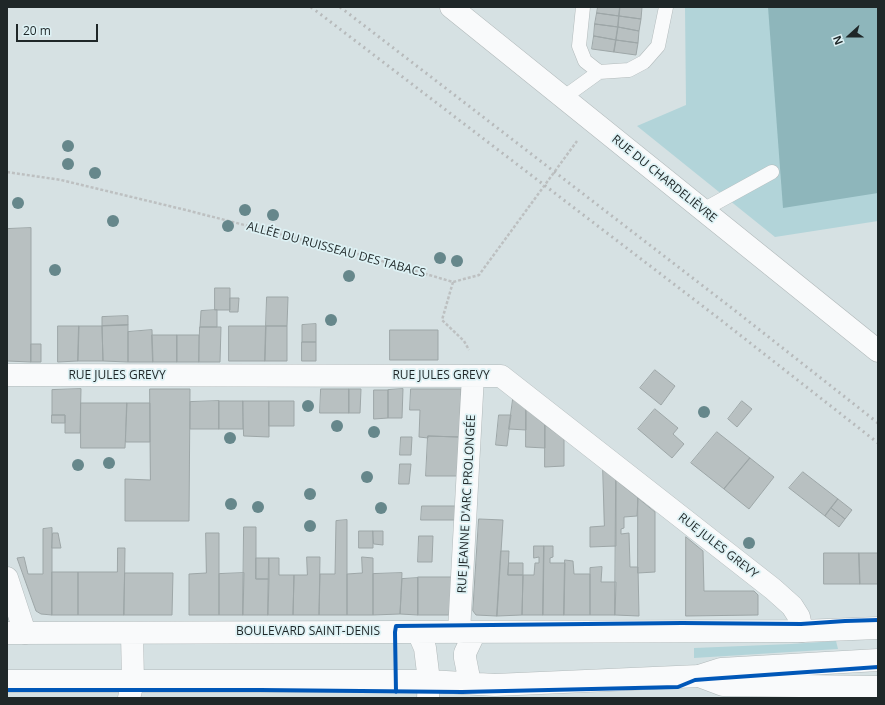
<!DOCTYPE html>
<meta charset="utf-8">
<style>
body{margin:0}
#map{position:relative;width:885px;height:705px;overflow:hidden;background:#d6e1e3;font-family:"Open Sans",sans-serif}
canvas{display:block}
.frame{position:absolute;inset:0;border:8px solid #1f2728;pointer-events:none}
.north{position:absolute;left:829px;top:16px;width:40px;height:40px;-webkit-text-stroke:3px #def2f5;paint-order:stroke;rotate:249deg;font-size:11px;font-weight:700;line-height:16px;text-align:center;color:#1f2728}
.north::after{content:'';display:block;margin:auto;width:14px;height:18px;background:#1f2728;clip-path:polygon(50% 0,100% 100%,50% 72%,0 100%)}
.scale{position:absolute;left:16px;top:24px;width:82px;height:18px;box-sizing:border-box;border:2px solid #1f2728;border-top:0;padding-left:5px;font-size:12px;line-height:14px;white-space:nowrap;color:#1f2728;-webkit-text-stroke:3px #def2f5;paint-order:stroke}
</style>
<div id="map">
<canvas width="885" height="705"></canvas>
<div class="frame"></div>
<div class="north">N</div>
<div class="scale">20 m</div>
</div>
<script>
const g = document.querySelector('canvas').getContext('2d');
g.lineJoin = 'round';
function fillPath(path, color) { g.fillStyle = color; g.fill(path, 'evenodd'); }
function strokePath(path, color, width, dash) { g.strokeStyle = color; g.lineWidth = width; g.lineCap = dash ? 'butt' : 'round'; g.setLineDash(dash || []); g.stroke(path); }
function label(font, color, halo, rows, align = 'center') {
  g.font = font + ' "Open Sans",sans-serif'; g.lineWidth = 3.5; g.setLineDash([]); g.textBaseline = 'middle'; g.strokeStyle = halo; g.fillStyle = color; for (const [text, x, y, turn = 0] of rows) {
    g.save(); g.translate(x, y); g.rotate((+turn || 0) * Math.PI / 180); g.textAlign = isNaN(turn) ? turn : align; if (halo) g.strokeText(text, 0, 0); g.fillText(text, 0, 0); g.restore();
  }
}
fillPath(new Path2D(`
 M685,7h193v214l-103,16 -138,-111 49,-21z
 M836,641l2,8 -144,9v-10l97,-4z`), '#b2d4d9');
fillPath(new Path2D(`
 M768,7h110v186l-95,15z`), '#8eb6bb');
const building = new Path2D(`
 M598,7h22l-1,9 -22,-3z
 M620,7h22l-1,12 -22,-3z
 M597,13l22,3 -1,11 -23,-3z
 M619,16l22,3 -2,12 -21,-4z
 M595,24l23,3 -2,13 -22,-4z
 M618,27l21,4 -1,12 -22,-3z
 M594,36l22,4 -2,12 -22,-3z
 M616,40l22,3 -2,12 -22,-3z
 M31,228v134l-24,-1v-132z
 M215,288h15v22h-15z
 M267,297h21l-1,29h-21z
 M230,298h9l-1,14h-8z
 M217,310v17h-17l1,-16z
 M128,316v9l-26,1v-9z
 M316,324v18h-14v-17z
 M128,325v37l-25,-1 -1,-35z
 M58,326h21l-1,35 -20,1z
 M79,326h23l1,35h-25z
 M229,326h37l-1,35h-36z
 M266,326h21v35h-22z
 M200,327h21l-1,35h-21z
 M152,330l1,32h-25v-30z
 M390,330h48v30h-48z
 M152,335h25v27h-24z
 M177,335h22v27h-22z
 M302,342h14v19h-14z
 M31,344h10v18h-10z
 M655,370l20,16 -14,19 -21,-17z
 M81,389l-1,44h-15v-18h-13v-25z
 M150,389h40l-1,132h-64v-42l25,1z
 M321,389h28v24h-29z
 M349,389h12l-1,24h-11z
 M403,389l-1,29h-14v-28z
 M411,389h50l-2,48 -31,-1v2l-9,-1 1,-27h-10z
 M374,390h14v28l-14,1z
 M513,399l13,10v21l-17,-1z
 M219,401v28h-29v-27z
 M219,401h24v28h-24z
 M243,401h26v36l-25,-1z
 M269,401h25v25h-25z
 M742,401l10,8 -15,18 -9,-8z
 M81,403h46l-2,45h-44z
 M127,403h23v39h-24z
 M526,409l19,16v23l-19,-1z
 M655,409l23,19 -5,6 11,10 -12,14 -34,-29z
 M52,415h13v8h-13z
 M499,415h12l-4,31 -11,-1z
 M545,425l19,14v27l-19,1z
 M717,432l33,26 -26,31 -33,-26z
 M428,436l31,1 -2,39h-31z
 M401,437h11l-1,18h-11z
 M750,458l24,19 -25,32 -25,-20z
 M400,464h11l-2,20h-10z
 M603,470l13,10v66l-26,1v-20l14,-1z
 M803,472l35,27 -13,17 -36,-28z
 M616,480l22,18 -1,18 -13,1v11l-3,1v5l8,-1 1,34h8l1,49 -24,-1z
 M638,498l17,14v60l-17,1z
 M838,499l14,11 -7,9 -14,-11z
 M422,506h33v14h-34z
 M831,508l14,11 -6,8 -14,-11z
 M479,519l24,1 -6,96 -21,-1 -3,-4z
 M347,520v95h-28l1,-41h15l1,-53z
 M244,527h12v52h13l-1,36h-25z
 M52,528v87l-11,-1 -5,-3 -19,-53 7,-1 4,17h15v-45z
 M359,531h14v17h-14z
 M373,531h10v14l-9,-1z
 M53,533h5l3,15h-9z
 M206,533h13v82h-30v-41l17,-1z
 M419,536h14l-1,26h-14z
 M686,537l17,14 1,40h50l4,4v20l-72,1z
 M534,546h10l-1,69h-21l1,-40h11l1,-12h4v-6l-5,1z
 M544,546h9v11l-3,1v5h15l-1,52h-21z
 M118,548h7l-1,67h-46v-43h39z
 M501,551h8l-1,24h15l-1,40 -25,1z
 M824,553h35l1,31h-36z
 M859,553h19v31h-18z
 M307,557h13l-1,58h-26l1,-40h13z
 M362,557l11,1v57h-26v-41l15,-1z
 M256,558h13v21h-13z
 M269,558h10v17h15l-1,40h-25z
 M565,560l8,1 1,13h16v41h-26z
 M509,563h14v12h-15z
 M602,567l-1,15h15l-1,33h-25v-47z
 M52,572h26v43h-26z
 M125,573h48l-1,42h-48z
 M244,573l-1,42h-24v-41z
 M402,573l-2,41 -27,1v-41z
 M418,577h34l-3,38h-31z
 M418,578v37l-18,-1 2,-35z`);
fillPath(building, '#b8c0c1');
strokePath(building, '#9da6a7', 1);
const lane = new Path2D(`
 M583,7l-4,39 6,15 14,11
 M563,98l36,-26 30,-2 15,-8 14,-16 8,-39
 M703,210l69,-38`);
const street = new Path2D(`
 M451,7l427,344
 M7,375l494,1 272,213 19,17 7,11 3,14
 M7,578l18,55
 M459,632l14,-256
 M699,676l24,9 155,2
 M129,698l4,-16
 M428,698l1,-17`);
const secondary = new Path2D(`
 M418,632l7,16 4,33
 M7,633l795,-2 76,-3
 M132,633l1,49
 M7,681h422l66,4 204,-9 22,-7 157,-9
 M470,683l-5,-25v-5l10,-21`);
strokePath(lane, '#b2babb', 15);
strokePath(street, '#b2babb', 23);
strokePath(secondary, '#b2babb', 23);
strokePath(new Path2D(`
 M7,172l54,8 129,31 175,45 88,26 26,-7 98,-134
 M453,282l-11,38 22,21 5,9`), '#bdc0c1', 2.5, [3, 2]);
strokePath(lane, '#f9fafb', 14);
strokePath(street, '#f9fafb', 22);
strokePath(secondary, '#f9fafb', 22);
strokePath(new Path2D(`
 M311,7l406,310 161,126
 M340,7l393,302 145,114`), '#b7babb', 3, [2, 4]);
strokePath(new Path2D(`
 M7,690h253l202,2 216,-5 17,-7 13,-1 170,-12
 M396,692l-1,-60 1,-6 286,-3 119,1 44,-3 33,-1`), '#0057b8', 4);
g.fillStyle = '#66878b';
for (const [x, y] of [
 [68,146],
 [68,164],
 [95,173],
 [18,203],
 [245,210],
 [273,215],
 [113,221],
 [228,226],
 [440,258],
 [457,261],
 [55,270],
 [349,276],
 [331,320],
 [308,406],
 [704,412],
 [337,426],
 [374,432],
 [230,438],
 [109,463],
 [78,465],
 [367,477],
 [310,494],
 [231,504],
 [258,507],
 [381,508],
 [310,526],
 [749,543]
]) { g.beginPath(); g.arc(x, y, 6, 0, 2 * Math.PI); g.fill(); }
label('12px', '#1f2728', '#def2f5', [
 ["RUE DU CHARDELIÈVRE",664,179,39],
 ["ALLÉE DU RUISSEAU DES TABACS",336,250,15],
 ["RUE JULES GREVY",117,376],
 ["RUE JULES GREVY",441,376],
 ["RUE JEANNE D'ARC PROLONGÉE",467,504,-87],
 ["RUE JULES GREVY",718,546,38],
 ["BOULEVARD SAINT-DENIS",308,632]
]);
</script>
